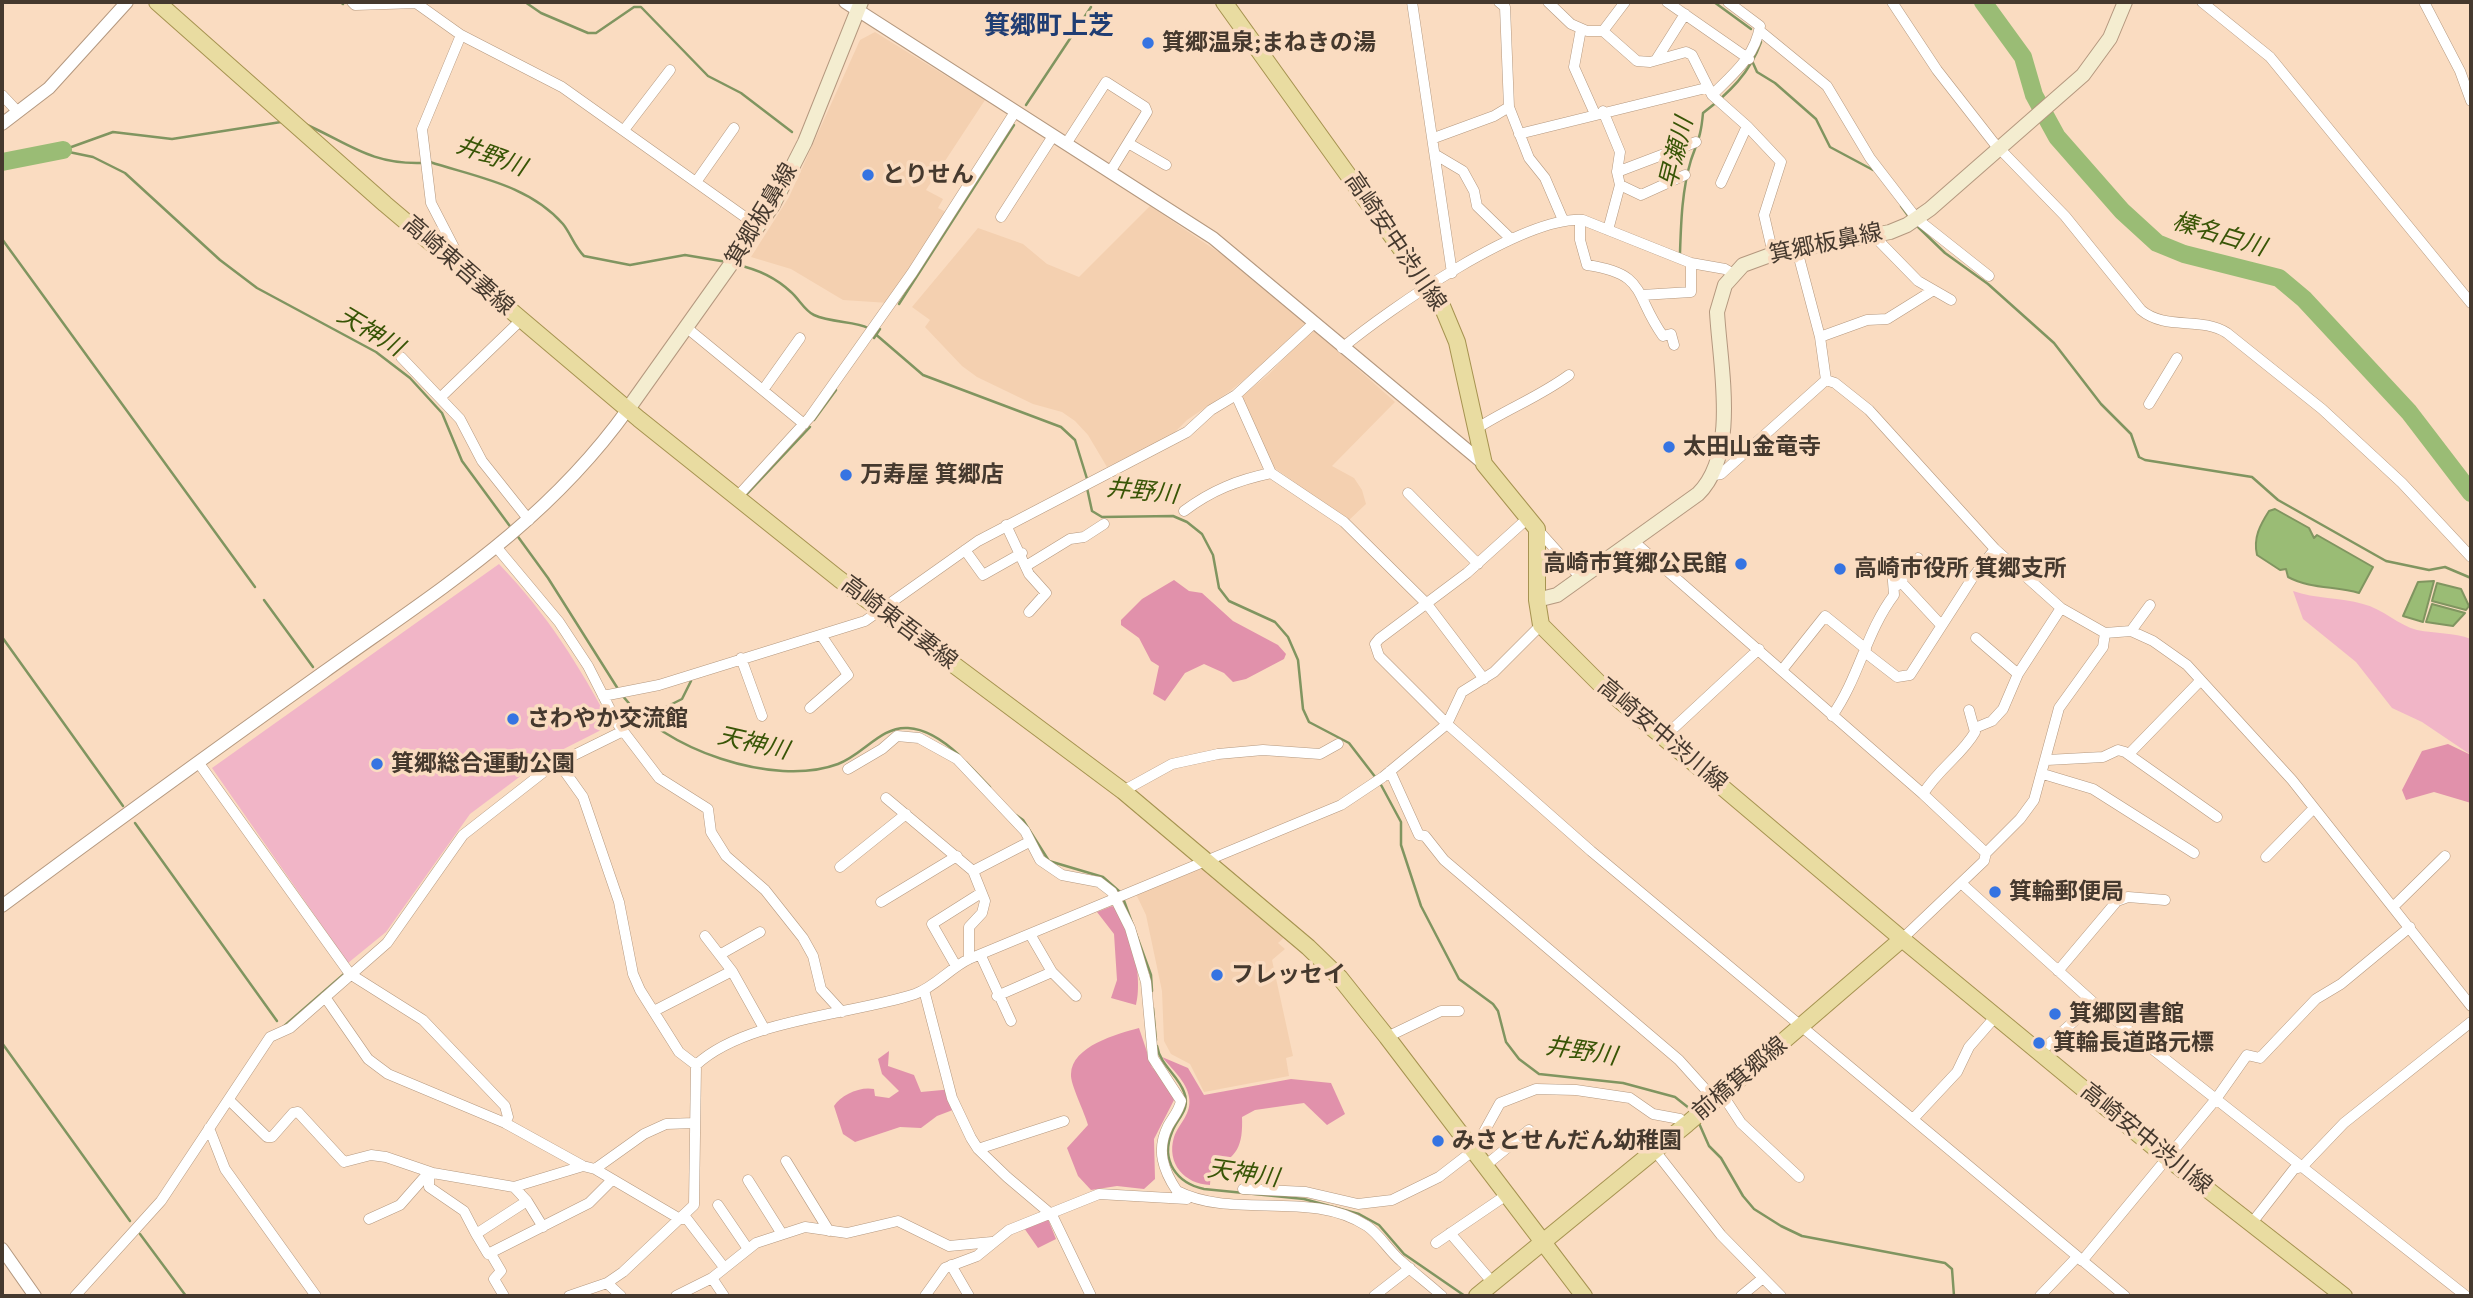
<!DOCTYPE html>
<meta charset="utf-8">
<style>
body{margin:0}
#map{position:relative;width:2473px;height:1298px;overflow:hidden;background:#fadcc1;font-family:Karla,sans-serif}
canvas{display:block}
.frame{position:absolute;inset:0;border:4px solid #45392e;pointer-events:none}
</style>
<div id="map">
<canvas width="2473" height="1298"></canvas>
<div class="frame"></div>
</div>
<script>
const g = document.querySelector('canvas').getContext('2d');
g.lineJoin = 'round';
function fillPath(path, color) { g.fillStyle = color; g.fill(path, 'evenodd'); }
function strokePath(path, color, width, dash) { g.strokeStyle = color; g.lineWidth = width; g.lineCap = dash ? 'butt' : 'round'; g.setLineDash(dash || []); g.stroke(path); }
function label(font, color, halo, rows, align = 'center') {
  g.font = font + ' Karla,"Noto Sans JP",sans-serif'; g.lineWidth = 7; g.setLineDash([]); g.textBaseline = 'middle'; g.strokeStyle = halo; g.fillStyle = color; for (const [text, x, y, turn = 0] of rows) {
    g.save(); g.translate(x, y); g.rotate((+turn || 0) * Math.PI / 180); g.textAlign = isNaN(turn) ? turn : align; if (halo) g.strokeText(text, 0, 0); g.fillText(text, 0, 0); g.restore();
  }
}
fillPath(new Path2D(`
 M875,32l110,68 -59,90 17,9 -5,9 8,4 -57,91 -46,-3 -52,-31 -40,-12 38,-60 71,-157z
 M1150,206l86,58 70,59 -29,30 -47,38 -43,29 -15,15 -65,32 -19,-32 -13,-14 -13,-9 -29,-8 -56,-27 -15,-11 -37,-39 5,-7 -18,-13 66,-79 45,16 24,20 32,13z
 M1313,329l82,73 -63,64 22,12 8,12 4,14 -18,17 -76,-55 -31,-69 27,-22z
 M1199,867h9l79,68 -9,8 7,6 -13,11 21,96 -7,2 3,18 -85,16 -14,-28 -19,-10 -7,-13 -2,-50 -16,-76 -10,-21z`), '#f4d0b0');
fillPath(new Path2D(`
 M499,564c48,50 80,101 112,161l-69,35 -72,54 -84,118 -38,31 -136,-195z
 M2293,591c22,8 47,6 70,13 20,5 35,21 54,26 19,4 36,2 54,9v116l-49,-33 -30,-14 -36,-46 -53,-43z`), '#f1b5c7');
fillPath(new Path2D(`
 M1174,580l15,11 13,2 31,28 45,24 8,9 -2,5 -38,20 -13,3 -9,-9 -20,-9 -19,9 -20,28 -12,-7 6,-28 -8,-5 -12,-23 -18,-13v-5l21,-21z
 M2448,744l23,11v48l-37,-11 -28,8 -4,-10 20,-39z
 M1112,906c21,13 31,76 24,99l-25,-7 6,-18 -3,-46 -17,-22z
 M1139,1028l13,39 18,21 4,12 -20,39 1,40 -11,10 -27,-3 -26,4 -13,-14 -11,-28 21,-23c-3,-12 -18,-41 -17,-51 1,-28 46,-40 68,-46z
 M889,1051l-1,15 26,9 7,17 32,-3 5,19 -21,8 -16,12 -21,-1 -45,15 -12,-8 -9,-28c7,-11 26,-20 40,-17l1,7 14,2 10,-7 -17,-17 -4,-15z
 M1162,1057l26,11 16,27 87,-16 40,4 14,31 -18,11 -23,-22 -49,7 -13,7c1,28 -4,41 -31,52l-1,16c-25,-1 -44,-21 -36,-48 5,-14 18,-23 15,-40 -2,-15 -18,-29 -27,-40z
 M1048,1219l8,20 -18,9 -14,-20 11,-8z`), '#e191ab');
const water = new Path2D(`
 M2275,509l34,19 5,10 3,-3 56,32 -14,26c-23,-7 -49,-4 -71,-16l-2,-8 -6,1 -23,-15c-4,-17 3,-30 12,-44z
 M2434,581l-11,41 -20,-6 15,-34z
 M2437,583l24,6 8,17 -3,4 -34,-9z
 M2432,604l33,9 -12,13 -27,-4z`);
fillPath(water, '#9abc75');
strokePath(water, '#809560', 2);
strokePath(new Path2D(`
 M340,2l3,2
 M525,2l16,11 47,20h8l38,-26h7l67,69 33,17 51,39
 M1714,2l37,27
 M1753,63l4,9 18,11 41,36 14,28 43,23
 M1026,105l65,-98
 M305,124c43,19 66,41 118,39
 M63,150l50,-18 59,7 109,-17
 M64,151l29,6 32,16 95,87 37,28 119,64 34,26 32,35 20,48 50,68
 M430,162c46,15 99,23 133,62 8,10 11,22 21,32l46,9 55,-10 42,7
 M1901,206l8,11
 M1916,225l29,28 43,31 66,59 47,61 30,30 8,23 6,3 107,17 26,23 108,61 43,9 16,-3 26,11
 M2,239l253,348
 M1680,253c1,-31 2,-63 11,-93 7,-20 10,-24 12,-47 26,-20 47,-40 58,-71
 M737,265c20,4 39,13 54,27 8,7 14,19 23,23 17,8 42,6 54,13
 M899,304l115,-179
 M873,332l50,43 138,52 14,13 13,42
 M874,338l6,-9
 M814,420l22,-30
 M1087,488l5,23 10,6 71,-1 14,6 15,12 11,21 6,33 10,13 46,21 13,15 10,23 5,49 6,13 40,21 27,35
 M745,496l65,-69
 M516,534l32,44 70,111
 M264,600l49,67
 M2,637l121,169
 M622,695c40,54 152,93 216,69 25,-9 43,-38 70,-36 19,1 37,14 51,27
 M632,724l50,-25 9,-18
 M966,762l24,25
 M1380,783l21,39v23l20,61 38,73 34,25 5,7 8,31 13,17 20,15 84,9 52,14 19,15
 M1016,815l7,5 26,41 54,16 17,15
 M135,823l142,198
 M1123,898l28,77 1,16
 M1153,1008l3,32
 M283,1027l61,-53
 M2,1043l128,178
 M1157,1046c3,19 21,29 27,46 7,18 -7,26 -12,40 -12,29 5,51 32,57l100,10 55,15 20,11 25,29 61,42
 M1698,1121l11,25 12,12 22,38 11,13 27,17 21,10 143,27 7,6 2,27
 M140,1234l46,62`), '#809560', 2.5);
strokePath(new Path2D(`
 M1983,2l40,55 11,38 23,42 65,74 35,32 27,11 95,24 25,21 105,113 62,81
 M2,162l61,-12`), '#9abc75', 18);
const minor = new Path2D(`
 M352,2l3,3 61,-2 45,32 101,52 197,140
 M1412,2l40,271
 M1499,2l6,5 4,100 20,51 16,20 18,42
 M1548,2l23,22 16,7h16l34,30 13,1 36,-10 6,3 20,40 35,31 34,36 -17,53 9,39
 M1667,2l82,57
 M1892,2l45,68 57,73 71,73 76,94c25,21 59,6 86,23l95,76 80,74 69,74
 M2202,2l68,55 201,246
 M2424,2l36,69 11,30
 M1581,29l-7,38 21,47
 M1603,31l22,-29
 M1760,31l67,55 43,72 47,61 72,57
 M1656,60l29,-46
 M2,95l16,17
 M1712,95c21,-21 43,-38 48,-69l-32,-24
 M1603,111l17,41 -3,20
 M624,130l46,-60
 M1519,134l187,-46
 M1434,138l60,-22 15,-9
 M1128,143l38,22
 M1066,144l40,-62 39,25 2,5 -37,60
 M1436,155l27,16 11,20 3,15 34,33
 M696,182l38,-54
 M1721,183l26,-57
 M1620,185l21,10 44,-20
 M1001,217l52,-81
 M1580,220v20l7,25c61,9 46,29 76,71l8,-2 3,11
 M1608,230l12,-45 -3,-13 79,-30
 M1874,236l44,45 33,19
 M1797,250l23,87 6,43
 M459,267l2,-6 -30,-58 -9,-74 39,-94
 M1642,295l49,-3v-29
 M687,328l117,96
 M1820,337l47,-17 20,-1 45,-28
 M1342,348c47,-39 181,-132 241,-128l108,43 34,6 7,4
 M401,357l59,62 22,42 47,59
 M763,390l37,-52
 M1236,395l35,78
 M441,397l80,-77
 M2149,404l28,-46
 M1476,429c31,-20 63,-32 93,-54
 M1714,475l7,-1 105,-94 9,3 34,27 126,139 66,59 44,25 26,-2 22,10 34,24 105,115 179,226
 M1408,493l70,71
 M736,498l74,-81 102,-144 103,-161
 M1184,511c28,-21 54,-31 87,-38l73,49 83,82 57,75
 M1528,518l-61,55 -88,66 -4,5 4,12 68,68 144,127 534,445
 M1006,525l23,49 17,19 -17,19
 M1538,530l43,48
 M1632,540l291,254 63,59 -2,8 -82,78
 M498,549l61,73 29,44 29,57 42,55 49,31 3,23 15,24 39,34 38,48 10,18 8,33 21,23
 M965,550l18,25 39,-22
 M1026,566l44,-27 14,-2 20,-13
 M1902,583l39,42
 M1898,585l20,-27
 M2131,631l19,-26
 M1976,638l42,36
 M1866,653l31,24 13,-2 63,-98 22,-28
 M741,658l21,58
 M1782,670l43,-54 41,33
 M603,696l56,-11 206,-64 113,-80 209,-109 24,-22 25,-15 78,-72
 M810,708l38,-33 -27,-40
 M1832,716c27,-38 34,-84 62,-121l-2,-27
 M1975,728l17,-7 11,-12 15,-35 43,-66
 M1663,738l96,-89
 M2129,754l71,-73
 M2047,760l56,-3 15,-7 7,2 92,65
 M198,762l152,212 73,46 82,86 3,11 -3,6
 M558,762l25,35 36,105 14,72 7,16 39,62 17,13
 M848,769l34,-20 15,-13 22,2 38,21 68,72 15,29 22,15 37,7 13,10 18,36 16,54 7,76 28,43c-2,10 -8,16 -13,25 -12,24 -5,44 9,65 57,29 134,-2 190,35 13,9 22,25 34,35 13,12 28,23 41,35
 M1390,771l29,64 6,1 19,24 235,200 36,40
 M2043,774l50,15 101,64
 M1123,791l49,-27 46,-10 45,-4 57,4 18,-10
 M1923,794c16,-26 39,-39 52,-62l-6,-22
 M886,798l87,73 12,30 -3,12 -13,14v32
 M1986,853l34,-34 14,-19 25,-92 44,-61 2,-14
 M2266,857l48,-49
 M840,867l66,-53
 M973,871l56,-29
 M1961,883l133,120 372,293
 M881,902l76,-46
 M2393,907l52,-51
 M1030,934l22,38 24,24
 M705,936l27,35 33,59
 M721,954l39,-22
 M981,956l30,65
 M956,966l-24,-42 49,-31
 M2058,971l59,-70 11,-4 37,3
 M924,990l28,108 19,40 7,11 29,28 45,38 39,81
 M997,996l55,-24
 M325,997l43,62 20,15 117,49 78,43 12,3 49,-35 22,-10 28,-1
 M654,1011l78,-40
 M1387,1037l54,-26h18
 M2040,1052l54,-49
 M1722,1094l19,29 58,54
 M229,1100l38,37h5l21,-24 5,-1 46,50 27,-7 15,2 47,16 81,14 69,-21
 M1914,1118l43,-46 12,-25 27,-31
 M209,1128l16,41 91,127
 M978,1149l86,-28
 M1655,1151l66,84 60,61
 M786,1161l43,70
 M1486,1165l43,-35
 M595,1169l85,50h7l36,47
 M429,1172v15l35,24 12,23
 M748,1180l34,54
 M514,1187l13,14 16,26
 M1243,1189l63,3 52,12 34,-4 47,-23 35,-27 26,-47 36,-14 40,1 54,8 23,16 27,5 7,5
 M527,1201l-51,33 12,20 101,-51 23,-23
 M718,1205l30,44
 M369,1219l31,-14 29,-33
 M2251,1224l43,-55 8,-2 42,-44 127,-101
 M1450,1233l43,50
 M1436,1243l72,-49
 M491,1254l10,17 -7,8 10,17
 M2082,1261l134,-162 31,-44 13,3 56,-59 25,-15 69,-57
 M951,1265l18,31
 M712,1278l12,18
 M607,1283l14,13
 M75,1296l86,-95 109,-164 20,-9 97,-85 76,-108 87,-68 73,-36
 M569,1296l38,-13 16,-11 71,-67 2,-140c49,-46 155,-50 219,-71 20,-7 35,-26 54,-35l372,-154 42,-28 64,-53 15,-32 32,-20 47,-47
 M676,1296l36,-18 44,-35 49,-16 42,6 51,-12 51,25 43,-4
 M925,1296l20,-28 32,-12 32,-26 90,-36 88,5
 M1374,1296l36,-28
 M1741,1296l22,-18
 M2040,1296l37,-39`);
const tertiary = new Path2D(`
 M845,2l368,236 271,226
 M2,124l47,-36 78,-86
 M2,906c106,-79 214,-157 322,-234 113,-81 221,-147 304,-263
 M2,1249l33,47`);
const secondary = new Path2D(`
 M628,409l145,-204 32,-63 56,-140
 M1537,600l20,-5 141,-101c41,-40 22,-128 19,-182l8,-27 18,-20 30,-11 117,-22 17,-7 23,-16 153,-134 27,-37 15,-36`);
const primary = new Path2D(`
 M157,2l228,202 254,215 200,160 284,212 185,156 32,31 47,59 197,259
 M1224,2l218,304 15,36 27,122 53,65v71l4,25 58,58 303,256 264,218 178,139
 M1477,1296l210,-172 215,-185`);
strokePath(minor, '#b4987f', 11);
strokePath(tertiary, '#b4987f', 14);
strokePath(secondary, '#b4987f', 16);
strokePath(primary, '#a69350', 18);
strokePath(minor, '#fff', 10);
strokePath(tertiary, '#fff', 12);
strokePath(secondary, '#f4edd0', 14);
strokePath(primary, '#e9dca1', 16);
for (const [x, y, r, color] of [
 [1148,43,7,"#3674e2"],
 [868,175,7,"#3674e2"],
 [1669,447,7,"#3674e2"],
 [846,475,7,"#3674e2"],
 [1741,564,7,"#3674e2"],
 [1840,569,7,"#3674e2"],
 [513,719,7,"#3674e2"],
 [377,764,7,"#3674e2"],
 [1995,892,7,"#3674e2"],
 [1217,975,7,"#3674e2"],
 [2055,1014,7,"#3674e2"],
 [2039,1043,7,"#3674e2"],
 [1438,1141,7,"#3674e2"]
]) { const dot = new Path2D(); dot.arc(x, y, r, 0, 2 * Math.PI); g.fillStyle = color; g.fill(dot); strokePath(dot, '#fadcc1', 2.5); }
label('bold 23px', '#45392e', '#fadcc1', [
 ["箕郷温泉;まねきの湯",1162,43],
 ["とりせん",882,175],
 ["太田山金竜寺",1683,447],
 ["万寿屋 箕郷店",860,475],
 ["高崎市箕郷公民館",1727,564,"right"],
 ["高崎市役所 箕郷支所",1854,569],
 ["さわやか交流館",527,719],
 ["箕郷総合運動公園",391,764],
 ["箕輪郵便局",2009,892],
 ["フレッセイ",1231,975],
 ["箕郷図書館",2069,1014],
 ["箕輪長道路元標",2053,1043],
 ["みさとせんだん幼稚園",1452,1141]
], 'left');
label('23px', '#45392e', '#fadcc1', [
 ["箕郷板鼻線",762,215,-59],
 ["高崎安中渋川線",1395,242,56],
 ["箕郷板鼻線",1826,244,-12],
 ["高崎東吾妻線",458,266,41],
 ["高崎東吾妻線",899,623,37],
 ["高崎安中渋川線",1662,735,40],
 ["前橋箕郷線",1740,1079,-40],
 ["高崎安中渋川線",2146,1139,39]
]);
label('italic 24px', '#385506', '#fadcc1', [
 ["早瀬川",1677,153,-76],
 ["井野川",491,157,20],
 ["榛名白川",2219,235,17],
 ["天神川",370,332,31],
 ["井野川",1142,492,6],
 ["天神川",753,744,13],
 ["井野川",1581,1052,9],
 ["天神川",1243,1174,8]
]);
label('bold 26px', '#1f3d73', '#fadcc1', [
 ["箕郷町上芝",1049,27]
]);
</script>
